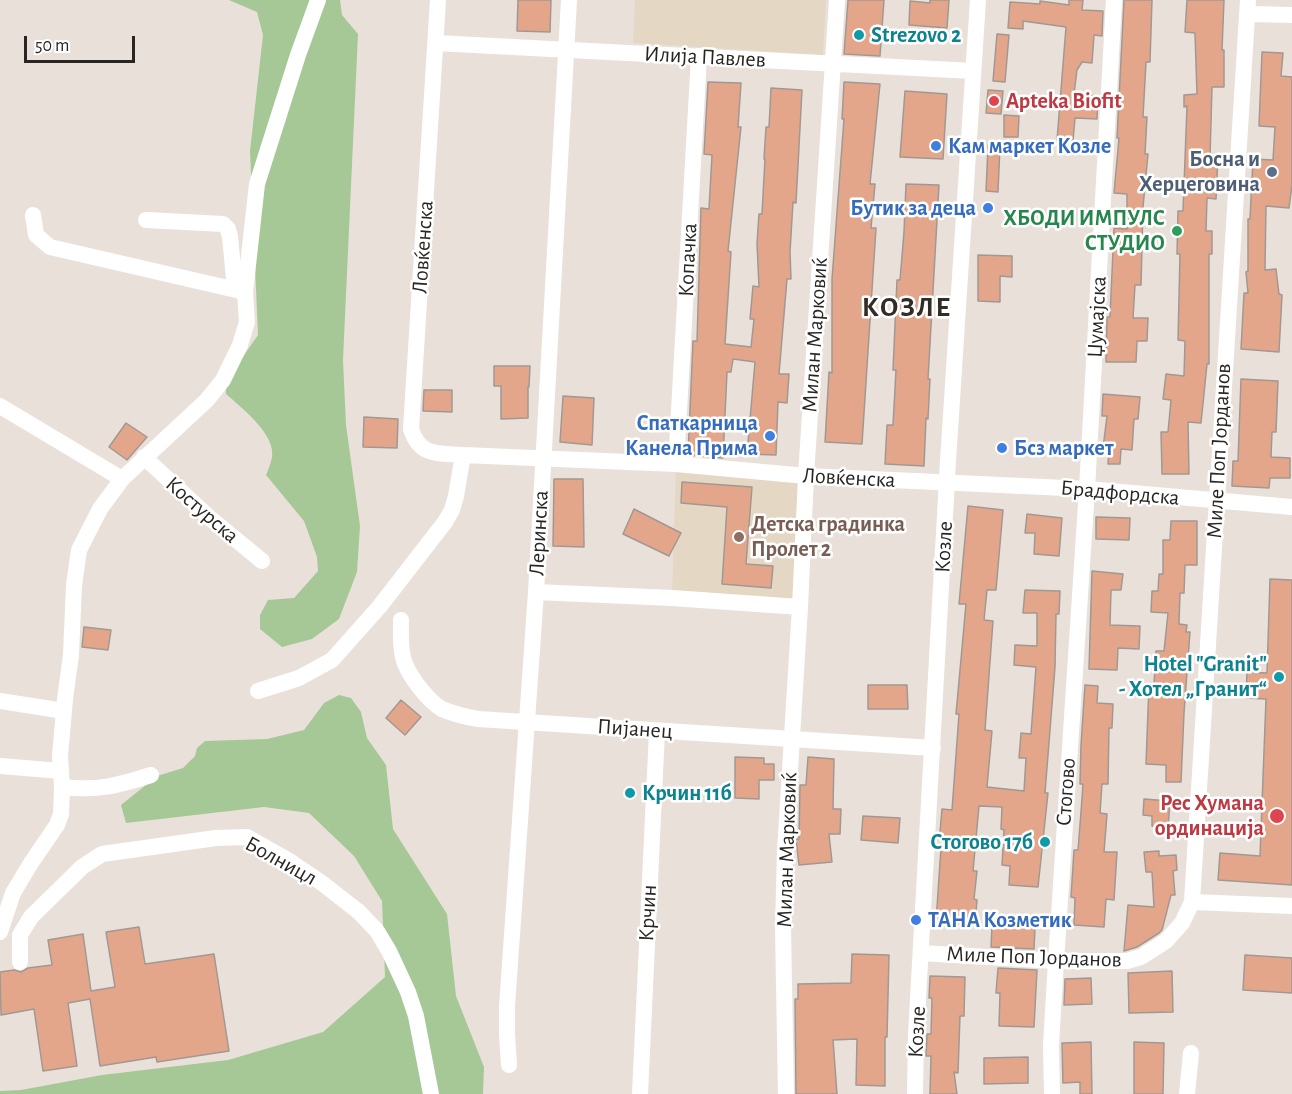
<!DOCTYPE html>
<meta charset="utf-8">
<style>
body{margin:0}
#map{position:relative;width:1292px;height:1094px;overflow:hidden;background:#e9e1d9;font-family:"Alegreya Sans",sans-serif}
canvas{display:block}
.scale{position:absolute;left:24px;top:36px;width:111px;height:27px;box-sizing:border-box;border:3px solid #282522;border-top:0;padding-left:8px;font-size:18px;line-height:21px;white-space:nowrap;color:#282522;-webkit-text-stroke:4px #fff;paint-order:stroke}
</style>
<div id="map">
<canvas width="1292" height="1094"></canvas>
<div class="scale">50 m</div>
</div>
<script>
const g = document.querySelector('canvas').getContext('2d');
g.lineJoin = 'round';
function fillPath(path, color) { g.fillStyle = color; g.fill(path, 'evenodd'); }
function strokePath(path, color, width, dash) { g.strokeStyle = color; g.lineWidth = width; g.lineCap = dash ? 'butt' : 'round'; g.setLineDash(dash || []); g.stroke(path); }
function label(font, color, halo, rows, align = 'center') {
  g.font = font + ' "Alegreya Sans",sans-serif'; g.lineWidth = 5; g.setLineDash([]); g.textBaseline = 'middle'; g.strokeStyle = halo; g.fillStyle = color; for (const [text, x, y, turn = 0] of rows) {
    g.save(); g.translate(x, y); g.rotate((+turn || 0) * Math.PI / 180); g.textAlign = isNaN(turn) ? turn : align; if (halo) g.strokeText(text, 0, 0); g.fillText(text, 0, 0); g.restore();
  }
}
fillPath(new Path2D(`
 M635,0h191l-3,55 -190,-12z
 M676,464l130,12 -6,131 -128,-9z`), '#e4d7c3');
fillPath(new Path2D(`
 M229,0h111l2,15 16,19 -15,326 3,65 14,101 -3,46 -18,47 -27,20 -30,8 -22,-18v-14l8,-15 26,-2 24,-27 -1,-14 -13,-36 -38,-46c2,-5 5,-12 6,-18 4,-22 -30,-49 -46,-63v-13l32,-46 -8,-184 13,-116 -6,-23z
 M339,695l12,3 10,14 6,26 19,27 7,64 54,85 9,82 28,71 -1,27h-483v-3l21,-1 81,-15 126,-15 95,-28 62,-55 -3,-76 -28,-45 -45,-43 -45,-6 -138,16 -5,-18 36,-29 26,-8 12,-12 2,-8 8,-7 62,-2 37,-9 20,-27z`), '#a6c897');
const building = new Path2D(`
 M518,0h33l-1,32 -33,-1z
 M848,0h36l-4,56 -36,-2z
 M930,0h19l-2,28 -38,-3 1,-24 20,2z
 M1069,0h14l-1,10 21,1 -1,25 -8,-1 -2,28 -10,-1 -5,8 -3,24 24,2 -1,23 -22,-1 -2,23 -16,-1 9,-113 -43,-6v8l-15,-1 2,-26 30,2v-3l29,4z
 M1124,0h28l-2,62h-4l-3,55h4l-2,37h3l-5,53 -2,78h-6l-2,33h15l-1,23h-10l-1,21h-30l1,-45h3l4,-89 13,1v-35l-13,-1 5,-55h-2z
 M1187,0h37l-2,50h2v37h-12l-2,70h8l-2,42 -9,-1 -1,33h6v23h-3v110h-2l-6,59 -13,-1 1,52h-27l-1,-42h7l3,-32 -8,-1 3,-25 18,2 1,-35 -7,-1 2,-86h-3l1,-43h5l4,-105 -3,1v-12l13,-1 -2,-61 -10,-1z
 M997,34l12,1 -4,47 -12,-1z
 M1262,52l21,1 -2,23 11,1v108l-3,23 -23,-2 -1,64 11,-1 3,25 3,1 -3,57 -38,-3 3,-56h4l-2,-21 2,-1v-52h2l3,-60 20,1 2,-33 -16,-1z
 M708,82l33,1 -3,44h3l-13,124 3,1 -6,92 26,3 3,-28h-4l3,-33 6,1 -2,-44 2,-29h3l3,-55h-1l2,-32h3l2,-39 31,2 -6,113 -3,-1 -3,50 1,27h-4l-8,95h10l-2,29 -9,-1 -2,53 -29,-1 8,-92 -22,-3 -2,13h-4l-4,86 -35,-3 5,-114h4l4,-133 8,1 3,-54 -8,-1z
 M844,82l36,2 -10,100h5l-4,44h5l-14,216 -37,-2 4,-70 3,1v-94l12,-160h-2z
 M988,90l15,1 -2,23 -15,-1z
 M905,91l42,3 -4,65 -43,-2z
 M1004,115l15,1 -1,21h-14z
 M988,146h12l-2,46 -12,-1z
 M906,184l33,1 -11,194h2l-2,40 -2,-1 -2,48 -39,-2 2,-39h6l3,-55h-3l4,-90h3l4,-48z
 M978,255l34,1v21l-12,-1v26l-22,-1z
 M494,366h36l-1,21h-1v31l-27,1v-33h-7z
 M1241,379l37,2 -2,51h-4l-1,25 19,1v20h-20l-1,10 -37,-2 1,-25h5z
 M424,390h28v22l-29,-1z
 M1103,394l37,3 -2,22h-4l-2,31 -11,-1 -1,15h-12l1,-15 -6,-1 4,-32h-5z
 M563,396l31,2 -2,47 -32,-3z
 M364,417l34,2 -1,29 -34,-1z
 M126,423l21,14 -20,23 -18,-13z
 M554,479h29l1,68 -31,-1z
 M682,482l70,5 -6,77 27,2 -2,22 -49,-4 5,-77 -46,-4z
 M968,506l35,4 -7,80h-9l-3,30 9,1 -8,109 7,1 -5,56 37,4 2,-33h-7l2,-25 10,1 5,-67 -22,-2 1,-20 22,1v-33h-14l2,-23 35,1 -1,23h-3l-1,53 -10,126h3l-10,94 -29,-2 1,-19 -8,-1 2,-35 -3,-1 1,-22 -23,-1 -6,65h4l-3,28 3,1 -2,25 -39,-3 6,-89 -2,-1 2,-23 10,1 7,-96h-3l10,-110h-7z
 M634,509l47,24 -12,23 -46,-22z
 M1027,514l35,4 -3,38 -25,-2 1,-21h-10z
 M1096,517l34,1 -1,22 -33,-1z
 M1171,521h26v44h-12l-1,28h-4l-1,31 8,1 -1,7h4l-6,81 -3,69h-15v-17l-20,-1 3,-80h5l2,-33h8l4,-38 -17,-1 1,-21h6l1,-17h4v-34h7z
 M1092,571l31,3 -2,16h-10l-1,35 30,1 -1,23 -21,-1 -1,22 -28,-1z
 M1270,579l22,1v305l-74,-5 2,-27 40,3 6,-157 -20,-1 1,-26 20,1z
 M84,627l27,3 -3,20 -26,-3z
 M868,685h39l1,24h-40z
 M1085,685l13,1 -1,17 16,1 -1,24h-3l-1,56h-6l-2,29 7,1 -3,38h13l-3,48 -8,-1 -2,28 -30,-2 1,-27 -4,-1 3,-47h4l3,-38 2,-28h-3l1,-39z
 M401,700l20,17 -16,18 -19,-17z
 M735,757l29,1v6h10v16h-15v19l-24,-1z
 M808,757l26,2 -1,50h8l-1,25h-11l3,28 -33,3 -3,-26h3l1,-54h6z
 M1144,799l26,2 -2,27 -16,-2v-10l-9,-1z
 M863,816l37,2 -2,25 -37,-3z
 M1159,851v5l17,-1 1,15 -4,1 2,24h-4l-9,35 -3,3 -22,14 -13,4 4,-46 26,2 -2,-35h-6l-2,-20z
 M992,926l43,2 -1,21 -43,-2z
 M139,927l6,37 69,-10 15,97 -72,11 -1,-5 -56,9 -10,-67 -22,4 9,63 -34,5 -9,-62 -33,6 -1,-43 14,-2 7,2 7,-4 24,-3 -4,-25 35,-6 8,57 24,-4 -9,-55z
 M852,954l37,1 -2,82h-2v49l-29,-1 1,-46 -24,1 4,54h-41l-1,-95h3v-15l53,-1z
 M1245,955l47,3v35l-49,-3z
 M998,968l39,2 -3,57 -35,-1 1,-33h-4z
 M1172,971l1,41 -44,1 -1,-40z
 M930,976l35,1 -1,39h-4l-2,57 -4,-1 3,22h-27l1,-38h-5l1,-22h4l1,-36h-3z
 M1091,978l1,26 -28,1 1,-26z
 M1091,1042l1,52h-12v-12l-17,1 -1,-40z
 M1134,1042l30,1 -1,51h-29z
 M1028,1057v26l-44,1v-26z`);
fillPath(building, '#e3a68a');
strokePath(building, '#a29893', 1.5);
strokePath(new Path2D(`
 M438,0l-27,429c9,28 27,24 52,26l213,9 130,12 281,13 205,18
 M1247,14l45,1
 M436,43l537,28
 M33,215l3,20 14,12 195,45
 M146,220l77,4 5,5 2,8 5,52
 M0,406l122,73
 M144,457l67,62 51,42
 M676,464l23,-408
 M536,592l136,6 128,9
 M401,620c0,12 -1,25 2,37 3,16 25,44 39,52 12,5 24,8 36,10l455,29
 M258,691l41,-13 33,-18 48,-54 65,-84 7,-12 4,-14 7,-41
 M0,701l64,10
 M0,766l61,5
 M151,775c-35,11 -53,16 -89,12l-2,-31 5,-57 6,-44 3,-70 5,-35 21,-41 22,-30 85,-79 16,-20 17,-35 7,-23 -2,-30 12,-108 41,-129 20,-55
 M1192,902l100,4
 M0,932l13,-39 18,-30 26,-38 4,-11 1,-27
 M921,953l135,8h71l14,-4 25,-16 16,-18 10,-21 56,-902
 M20,962v-27l11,-18 51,-50 20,-13 114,-16 31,-1 44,25 31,21 37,29 18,19 12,20 19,41 8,24 15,78
 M509,1065l-2,-31v-28l29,-414 33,-592
 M640,1094l17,-363
 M786,1094l-3,-166 2,-77 15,-244 6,-131 31,-476
 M915,1094l1,-59 32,-574 30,-461
 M1052,1094l-1,-49 5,-84 31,-472 27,-489
 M1187,1094l4,-41`), '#fff', 16);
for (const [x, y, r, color] of [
 [859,35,6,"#0f9aa8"],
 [994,101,6,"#e0444e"],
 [936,146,6,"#3f7fe0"],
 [1272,172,6,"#5c6f8a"],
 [988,208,6,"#3f7fe0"],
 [1177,231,6,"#2e9e5b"],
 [770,436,6,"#3f7fe0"],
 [1002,448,6,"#3f7fe0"],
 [739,537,6,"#8d6e63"],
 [1279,677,6,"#0f9aa8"],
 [630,793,6,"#0f9aa8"],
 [1277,816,8,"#e0444e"],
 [1045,842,6,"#0f9aa8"],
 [916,920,6,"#3f7fe0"]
]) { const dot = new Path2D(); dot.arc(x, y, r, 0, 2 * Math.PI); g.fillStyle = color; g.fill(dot); strokePath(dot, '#fff', 2); }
label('bold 22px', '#0d838f', '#fff', [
 ["Strezovo 2",871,35],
 ["Hotel \"Granit\"",1267,664,"right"],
 ["- Хотел „Гранит“",1267,689,"right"],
 ["Крчин 11б",642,793],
 ["Стогово 17б",1033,842,"right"]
], 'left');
label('22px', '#282522', '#fff', [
 ["Илија Павлев",705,57,3],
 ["Ловќенска",423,247,-86],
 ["Копачка",688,260,-87],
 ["Џумајска",1097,317,-87],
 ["Милан Марковиќ",815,335,-86],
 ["Миле Поп Јорданов",1219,451,-87],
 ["Ловќенска",849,478,3],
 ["Брадфордска",1120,493,5],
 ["Костурска",202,510,41],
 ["Леринска",539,533,-87],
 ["Козле",944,547,-87],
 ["Пијанец",635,729,4],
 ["Стогово",1066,792,-86],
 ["Милан Марковиќ",787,850,-88],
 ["Болницл",281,861,29],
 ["Крчин",648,913,-87],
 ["Миле Поп Јорданов",1034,957,2],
 ["Козле",917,1032,-87]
]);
label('bold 22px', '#be3a42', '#fff', [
 ["Apteka Biofit",1006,101],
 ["Рес Хумана",1264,803,"right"],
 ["ординација",1264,828,"right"]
], 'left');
label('bold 22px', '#366cbe', '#fff', [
 ["Кам маркет Козле",948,146],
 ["Бутик за деца",976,208,"right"],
 ["Спаткарница",758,423,"right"],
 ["Канела Прима",758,448,"right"],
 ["Бсз маркет",1014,448],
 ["ТАНА Козметик",928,920]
], 'left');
label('bold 22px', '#4e5e75', '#fff', [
 ["Босна и",1260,159],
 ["Херцеговина",1260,184]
], 'right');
label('bold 22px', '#27864d', '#fff', [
 ["ХБОДИ ИМПУЛС",1165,218],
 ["СТУДИО",1165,243]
], 'right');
label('bold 22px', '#785e54', '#fff', [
 ["Детска градинка",751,524],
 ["Пролет 2",751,549]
], 'left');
g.letterSpacing = '1.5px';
label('bold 28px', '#322c26', '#fff', [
 ["КОЗЛЕ",907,308]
]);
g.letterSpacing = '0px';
</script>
